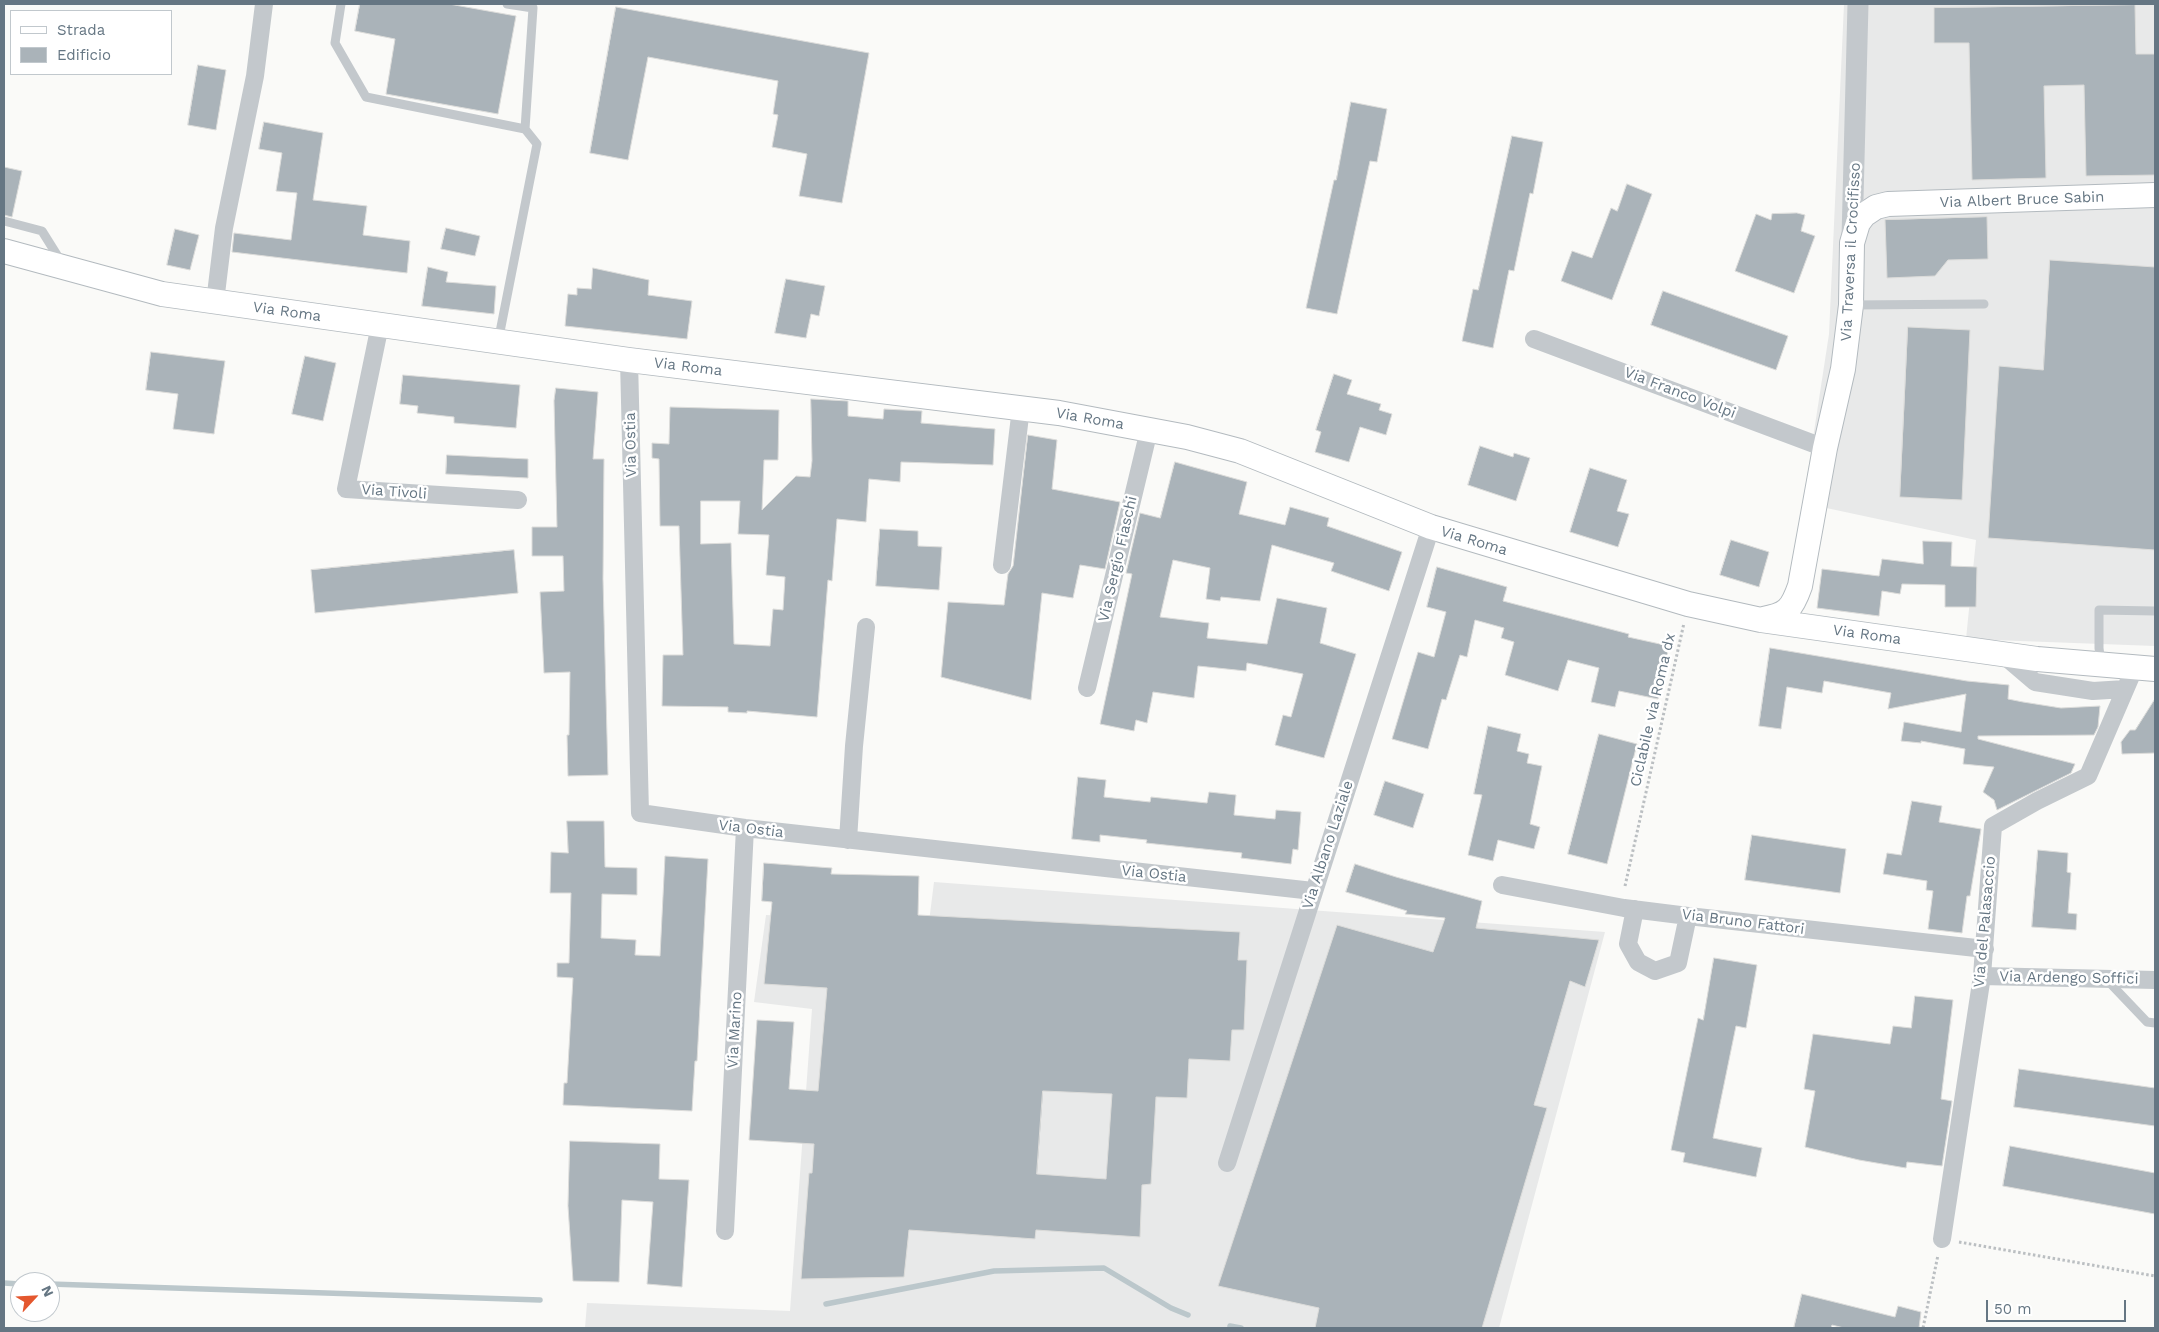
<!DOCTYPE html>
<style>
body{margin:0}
#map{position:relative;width:2159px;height:1332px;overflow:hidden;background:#fafaf8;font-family:"Work Sans",sans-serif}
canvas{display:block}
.frame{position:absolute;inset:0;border:5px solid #657683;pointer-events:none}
.legend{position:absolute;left:10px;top:10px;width:162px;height:65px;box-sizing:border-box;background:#fff;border:1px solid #c1c8cd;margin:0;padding:6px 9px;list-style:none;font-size:15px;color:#657683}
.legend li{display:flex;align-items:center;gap:10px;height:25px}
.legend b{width:25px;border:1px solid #c1c8cd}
.north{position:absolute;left:10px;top:1272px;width:50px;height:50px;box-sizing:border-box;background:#fff;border:1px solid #c1c8cd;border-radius:50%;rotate:65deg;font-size:14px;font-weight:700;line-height:20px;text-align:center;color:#657683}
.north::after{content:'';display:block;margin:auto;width:18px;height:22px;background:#e4572e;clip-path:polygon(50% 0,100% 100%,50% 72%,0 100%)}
.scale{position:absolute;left:1986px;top:1300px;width:140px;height:22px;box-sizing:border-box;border:2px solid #657683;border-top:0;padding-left:6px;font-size:15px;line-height:18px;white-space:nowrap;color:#657683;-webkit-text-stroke:4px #fff;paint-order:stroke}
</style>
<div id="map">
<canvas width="2159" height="1332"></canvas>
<div class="frame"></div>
<ul class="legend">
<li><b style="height:6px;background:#fff"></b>Strada</li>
<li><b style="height:14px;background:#aab3b9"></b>Edificio</li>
</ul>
<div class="north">N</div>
<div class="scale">50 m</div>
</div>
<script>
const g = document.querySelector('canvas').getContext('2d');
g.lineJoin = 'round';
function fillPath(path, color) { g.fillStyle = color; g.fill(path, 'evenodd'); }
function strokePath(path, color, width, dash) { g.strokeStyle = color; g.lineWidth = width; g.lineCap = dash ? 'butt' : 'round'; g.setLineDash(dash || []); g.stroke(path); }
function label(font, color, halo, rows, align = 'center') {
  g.font = font + ' "Work Sans",sans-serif'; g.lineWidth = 5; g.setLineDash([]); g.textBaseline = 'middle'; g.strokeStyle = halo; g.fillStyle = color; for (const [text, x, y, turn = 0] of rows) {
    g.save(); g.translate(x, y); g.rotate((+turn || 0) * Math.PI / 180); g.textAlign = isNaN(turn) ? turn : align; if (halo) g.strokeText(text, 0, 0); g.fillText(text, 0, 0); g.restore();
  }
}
fillPath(new Path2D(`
 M1844,4h311v642l-189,-7 10,-99 -173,-37 26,-169z
 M934,882l671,50 -106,396h-914l2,-25 203,8 22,-302 -58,-7 12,-87 163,7z`), '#e8e9e9');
strokePath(new Path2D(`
 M4,1283l16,1
 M50,1284l490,16
 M826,1304l168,-33 110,-3 67,40 17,7
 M1230,1326l11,2`), '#bbc7cb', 5.5);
const building = new Path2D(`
 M360,4h89l67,12 -18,98 -112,-20 9,-55 -40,-8z
 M2135,5l1,49h19v121l-69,1 -2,-91 -40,1 2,92 -74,2 -3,-137h-35v-35z
 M616,7l253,46 -27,150 -43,-7 8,-42 -35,-7 6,-32 -5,-1 5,-33 -130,-24 -20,103 -38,-7z
 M198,65l28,5 -10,60 -28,-5z
 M1351,102l36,7 -10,53 -7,-1 -33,153 -31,-6 28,-128h2z
 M264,122l59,11 -10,67 54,6 -4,29 47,6 -3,32 -175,-21 2,-19 57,7 6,-47 -21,-2 6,-38 -23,-4z
 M1512,136l31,6 -10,52 -3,-1 -16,78 -5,-1 -16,78 -31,-7 11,-52 5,1z
 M4,167l18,4 -10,46 -8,-2z
 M1627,184l25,10 -40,106 -51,-19 11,-30 20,7 19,-50 6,3z
 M1797,213l8,2 -4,16 14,5 -21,57 -59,-22 21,-57 15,6 1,-6z
 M1987,217l1,42 -40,1 -13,16 -48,2 -2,-58z
 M446,228l34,8 -5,20 -34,-7z
 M175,229l24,6 -9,35 -23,-5z
 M2050,260l105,7v283l-167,-12 11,-172 44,4z
 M428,267l20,5 -2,10 50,4 -2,28 -72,-8z
 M593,268l56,12 -1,15 44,6 -5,38 -122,-13 3,-32 9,1v-7l14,1z
 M786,279l39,7 -6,30 -8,-2 -5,24 -31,-5z
 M1663,291l125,45 -12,34 -125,-45z
 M1908,327l62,3 -8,170 -62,-3z
 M151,352l74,9 -11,73 -41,-5 5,-35 -32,-4z
 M305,356l31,7 -13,58 -31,-7z
 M1334,374l18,6 -5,14 34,10 -2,6 13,4 -6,21 -26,-8 -11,35 -34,-10 6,-20 -5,-2z
 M403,375l117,10 -4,43 -62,-5v-6l-37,-4 1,-7 -18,-2z
 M556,388l42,4 -5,67h11l-1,120 5,196 -40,1 -1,-41h2l1,-63 -26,1 -4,-81 24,-1 -1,-35h-31v-29h25l-3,-126z
 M811,399l37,2v15l35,3 1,-10 38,2 -1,12 74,6 -2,36 -92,-3 -1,20 -31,-3 -3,43 -29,-3 -5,62 -4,-1 -11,137 -70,-6v2l-19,-1v-5l-66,-1 1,-51h20l-4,-129h-19l-1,-67 -7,-1v-15l17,1 1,-37 109,3 -1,50h-14l-2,50 34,-34 14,1 2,-16zM701,501h39l-2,33 31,1 -3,40 19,2 -2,33 -10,-1 -3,37 -36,-2 -3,-101 -30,1z
 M1028,435l29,5 -5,49 68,13 -15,67 -25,-4 -7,33 -31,-5 -11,107 -90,-23 7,-75 56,3 4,-31 5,-8z
 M1480,446l33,11 1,-4 16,5 -14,43 -48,-16z
 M447,455l81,4v19l-82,-4z
 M1175,462l72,20 -8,32 46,11 5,-18 39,11 -2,8 75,26 -13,39 -58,-20 3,-8 -62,-18 -12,56 -39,-4 -1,4 -14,-2 4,-31 -37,-8 -13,57 49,6 -2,15 60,6 10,-46 50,10 -7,35 36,11 -32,104 -49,-13 8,-30 8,2 12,-43 -56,-11 -1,8 -48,-5 -4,32 -41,-6 -6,31 -11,-3 -2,11 -34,-7 32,-150 -6,-1 14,-60 20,5z
 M1590,468l37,12 -10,31 12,3 -11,33 -48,-15z
 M880,529l38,2v15l24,1 -3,43 -63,-4z
 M1731,540l38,12 -10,35 -39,-12z
 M1923,541l29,1 -1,24 26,1 -1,40h-31v-22l-43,-1 -2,10 -18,-3 -3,25 -62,-8 5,-39 57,7 3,-17 41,5z
 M514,550l4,43 -203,20 -4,-43z
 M1437,567l70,20 -4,14 126,33 -1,3 41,9 -11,53 -39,-8 -4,16 -24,-5 8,-34 -31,-8 -10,31 -53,-16 9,-33 -13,-4 3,-10 -29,-8 -8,37 -7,-2 -14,45 -4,-1 -14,50 -36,-10 26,-87 16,5 12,-45 -19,-5z
 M1770,648l197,33 42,4 -1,14 15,3 38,6 39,-2 -2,21 -4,8 -116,1v3l97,25 -4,9 -74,37 -3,-10 -11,-8 11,-25 -31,-3 2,-15 -44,-8v2l-20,-2 3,-19 57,10 5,-38 -78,15 3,-16 -67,-12 -2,12 -35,-6 -6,42 -22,-3z
 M2155,699v54l-33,1 -1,-12 9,-12h5z
 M1488,726l33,8 -4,17 12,3 -2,9 15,3 -12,58 10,3 -6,22 -36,-9 -5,21 -25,-6 14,-60 -8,-1z
 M1599,734l38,10 -30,120 -39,-10z
 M1078,777l28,3 -2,17 46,5 1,-5 56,6 2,-11 27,3 -2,20 41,4 1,-9 25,2 -3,38 -5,-1 -2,15 -50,-6 1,-5 -96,-10 1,-3 -47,-5v7l-28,-3z
 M1385,781l39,13 -11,34 -39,-13z
 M1912,801l30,5 -3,16 42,7 -11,67h-3l-5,37 -34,-4 5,-38 -7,-1 1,-9 -44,-7 4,-21 14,2z
 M567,821h37l1,46 32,1v27l-35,-1 -1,44 35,2 -1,15 25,1 5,-100 43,3 -11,202h-2l-3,50 -129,-6 1,-22h3l6,-105 -16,-1v-14h12l2,-70h-21l1,-41 17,1z
 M1752,835l94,14 -6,44 -95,-13z
 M2038,850l30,3 -1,19 4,1 -3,40 9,1 -1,16 -44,-3z
 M764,863l68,5 -1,6 88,2 -1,39 322,17 -2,28h9l-3,70h-12l-2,31 -41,-2 -2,39 -31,-1 -5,87 -9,1 -2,52 -104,-7 -1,9 -126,-9 -5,47 -103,2 8,-106h3l2,-29 -65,-4 8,-120 37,2 -5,67 29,2 9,-103 -63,-4 8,-82 -10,-1zM1043,1091l69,3 -6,85 -69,-5z
 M1355,864l41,13 86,24 -6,27 123,12 -14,47 -15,-6 -36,124 13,3 -65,220h-167l4,-20 -101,-22 119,-361 96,27 12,-34 -40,-4 2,-3 -61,-19z
 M1714,958l43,7 -11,63 -10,-2 -23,112 49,10 -6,29 -73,-15 2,-9 -14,-3 27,-132 5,2z
 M1915,996l38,4 -12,99 11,2 -10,65 -35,-4 -1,6 -47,-8 -54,-13 10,-56 -11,-2 9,-55 77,10 3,-18 18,2z
 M2019,1069l136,19v38l-141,-19z
 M570,1141l90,3 -1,35 30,1 -7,107 -35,-3 6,-82 -31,-2 -3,82 -46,-1 -5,-75z
 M2010,1146l145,27v41l-152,-28z
 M1802,1294l93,23 3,-11 23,6 -2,16h-75l-12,-3 -1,3h-37z`);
fillPath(building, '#aab3b9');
strokePath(building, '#dcdcda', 1);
const secondary = new Path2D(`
 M4,251l158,43 467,66 430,53 128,24 53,14 191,76 257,77 73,16 276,39 118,10
 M1763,619c24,-4 29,-10 37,-33l25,-138 18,-79 8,-64 1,-62 6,-20 6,-8 12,-8 12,-3 267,-9`);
strokePath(secondary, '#b3babf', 26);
strokePath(new Path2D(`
 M1625,886l59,-263
 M1959,1242l196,34
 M1923,1328l15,-73`), '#bbbfc2', 3, [2.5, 2.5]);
strokePath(new Path2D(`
 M341,4l-6,39 31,54 159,32 12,15 -39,198
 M507,4l26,4 -8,121
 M4,221l38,10 20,32
 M1851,305l133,-1
 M2101,664l-2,-16v-38l56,1
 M2107,980l40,42 8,1`), '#c3c8cc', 9);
strokePath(new Path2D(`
 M215,302l9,-74 31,-152 9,-72
 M380,325l-34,164 172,11
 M1534,339l291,109
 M629,360l11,453 105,15 568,63
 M1002,565l19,-157
 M2001,653l34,29 58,9 32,-2
 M1087,688l62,-258
 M848,840l6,-94 12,-119
 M1502,885l122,23 64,8 297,33
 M1635,909l-7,35 10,18 17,9 23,-8 10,-47
 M1982,976l173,4
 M1227,1163l204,-636
 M725,1231l20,-403
 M1942,1239l40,-263 11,-150 44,-25 51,-25 46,-107`), '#c3c8cc', 18);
strokePath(new Path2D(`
 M1852,238l6,-234`), '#c3c8cc', 21);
strokePath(secondary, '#fff', 24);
label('15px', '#657683', '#fff', [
 ["Via Albert Bruce Sabin",2022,200,-2],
 ["Via Traversa il Crocifisso",1851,252,-87],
 ["Via Roma",287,312,8],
 ["Via Roma",688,367,7],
 ["Via Franco Volpi",1680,393,21],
 ["Via Roma",1090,419,10],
 ["Via Ostia",631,445,-91],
 ["Via Tivoli",394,492,4],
 ["Via Roma",1474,541,17],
 ["Via Sergio Fiaschi",1118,559,-77],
 ["Via Roma",1867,635,8],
 ["Ciclabile via Roma dx",1653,710,-77],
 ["Via Ostia",751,829,7],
 ["Via Albano Laziale",1328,845,-72],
 ["Via Ostia",1154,874,6],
 ["Via Bruno Fattori",1743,922,7],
 ["Via del Palasaccio",1985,922,-85],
 ["Via Ardengo Soffici",2069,978,1],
 ["Via Marino",735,1030,-87]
]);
</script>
